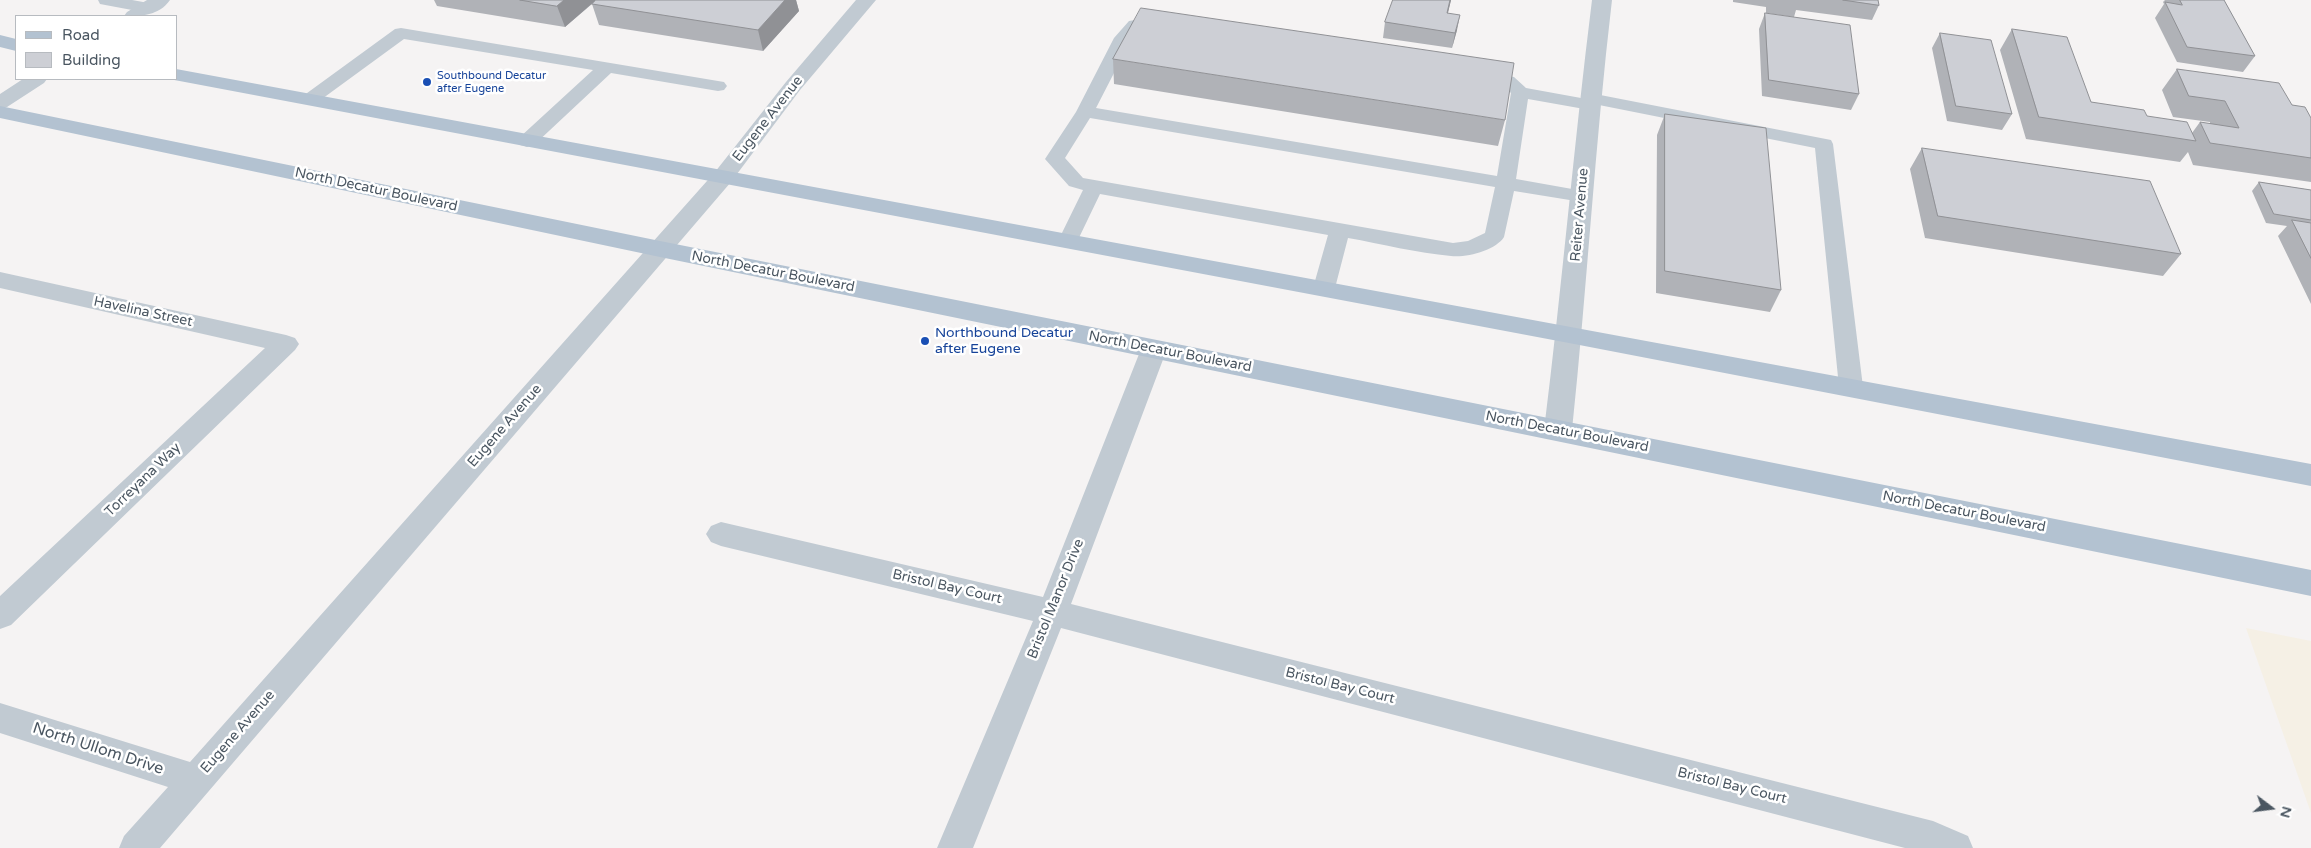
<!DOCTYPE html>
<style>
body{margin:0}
#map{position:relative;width:2311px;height:848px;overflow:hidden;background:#f5f3f3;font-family:"Varela Round",sans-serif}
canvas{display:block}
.legend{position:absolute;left:15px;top:15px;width:162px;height:65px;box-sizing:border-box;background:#fff;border:1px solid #b7bbc0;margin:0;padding:6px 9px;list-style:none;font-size:15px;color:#4a5661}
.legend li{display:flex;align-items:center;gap:10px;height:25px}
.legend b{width:25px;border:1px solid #b7bbc0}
.north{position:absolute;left:2246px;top:783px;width:50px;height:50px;-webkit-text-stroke:4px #fff;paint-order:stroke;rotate:105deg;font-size:14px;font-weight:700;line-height:20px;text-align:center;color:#4a5661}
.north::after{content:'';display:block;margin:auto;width:18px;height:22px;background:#4a5661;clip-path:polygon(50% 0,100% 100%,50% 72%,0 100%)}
</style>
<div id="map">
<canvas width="2311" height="848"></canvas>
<ul class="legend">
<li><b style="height:6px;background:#b3c2d1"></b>Road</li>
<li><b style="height:14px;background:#cdcfd5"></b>Building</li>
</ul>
<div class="north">N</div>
</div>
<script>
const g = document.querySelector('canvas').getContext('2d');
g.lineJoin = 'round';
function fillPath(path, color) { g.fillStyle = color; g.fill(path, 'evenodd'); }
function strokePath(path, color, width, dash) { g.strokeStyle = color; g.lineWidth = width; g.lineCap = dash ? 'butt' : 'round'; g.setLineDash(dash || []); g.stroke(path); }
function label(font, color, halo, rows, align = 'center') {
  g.font = font + ' "Varela Round",sans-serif'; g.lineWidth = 5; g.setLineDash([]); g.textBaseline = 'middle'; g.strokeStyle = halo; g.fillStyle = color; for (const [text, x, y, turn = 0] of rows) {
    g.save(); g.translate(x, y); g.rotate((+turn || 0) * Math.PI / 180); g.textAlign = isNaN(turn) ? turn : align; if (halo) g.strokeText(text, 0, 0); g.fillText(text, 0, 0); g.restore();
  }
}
fillPath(new Path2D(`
 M2246,628l65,13v172z`), '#f5f0e5');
fillPath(new Path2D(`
 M98,0h34l22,4 2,4 -2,4 -6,1 -48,-9z
 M1135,20l20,1 330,49 29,7 12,11 55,10 3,-4 6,-1 241,47 2,4 30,243 -4,6 -8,2 -8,-2 -4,-6 -24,-239 -216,-43 -3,4 -6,1 -62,-11 -12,80 73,13 3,4 -3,4 -7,2 -68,-11 -10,46c-8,13 -37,21 -53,19 -34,-3 -69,-12 -103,-18l-13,50 -3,5 -8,2 -8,-2 -3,-5 15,-53 -228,-41 -25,52 -7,2 -7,-2 -3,-5 25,-51 -14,-4 -24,-27 31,-47 38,-74 15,-17zM1139,30l345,50 18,5 9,8 -14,83 -401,-68 35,-68zM1090,118l405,69 -10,46 -17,8 -15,2 -370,-65 -18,-20z
 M401,28l317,53 6,1 3,4 -3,4 -6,1 -107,-18 -77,72 -7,2 -7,-2 -2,-4 2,-4 73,-67 -189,-31 -89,65h-12l-3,-4 3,-4 92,-67z`), '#c1cad2');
fillPath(new Path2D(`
 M147,0h23c-11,16 -29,16 -46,16l3,-4z
 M856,0h20l-76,90 -69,92 -571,666h-41l5,-12 44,-49 -168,-54v-30l190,59 525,-590 71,-90z
 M1592,0h20c-17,143 -25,287 -40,430l-4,7 -10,3 -10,-3 -4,-7c18,-143 30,-287 48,-430z
 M23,79h24l-3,4 -37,24 -7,2v-15z
 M0,272l286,63 9,3 4,6 -4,6 -284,275 -11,4v-33l265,-248 -265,-60z
 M1154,340l9,3 4,6 -96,255 862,217 35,15 5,12h-68l-844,-220 -88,220h-36l96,-227 -312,-75 -10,-4 -5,-8 5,-8 10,-4 322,75 98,-248 4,-6z`), '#c1cad2');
fillPath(new Path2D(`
 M0,35l16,4v12l-16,-4z
 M176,69l2135,395v22l-742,-143 -1400,-264h7z
 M0,106l660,135 1651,329v26l-1651,-339 -660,-139z`), '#b3c2d1');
fillPath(new Path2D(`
 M434,0h362l3,11 -36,40 -164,-26 -7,-21 -27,23 -128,-21z
 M1393,0h58l-3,13 9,17 -5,18 -69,-10 2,-16z
 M1733,0h145l1,5 -7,15 -76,-10 -2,7 -28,-4v-6l-33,-5z
 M2165,0h59l31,56 -12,16 -66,-10 -22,-44 9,-14 -1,-2z
 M1765,13l94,81 -8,16 -89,-14 -3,-67z
 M2012,29l79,73 101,31 8,-11 10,2v-2l-37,-5 -11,-27 15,-21 115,36 19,13v64l-118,-17 -5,-13 -8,10 -154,-23 -26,-89z
 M1940,33l72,81 -10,16 -55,-9 -15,-73z
 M1113,59l392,61 -7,26 -384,-62z
 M1665,114l116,176 -11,22 -114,-19 1,-158z
 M1922,148l259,106 -18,22 -238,-38 -15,-69z
 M2259,182l52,8v114l-33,-68 9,-10 -21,-3 -14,-32z`), '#b0b2b7');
fillPath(new Path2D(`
 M564,0h32l-31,27 -8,-21z
 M785,0h11l3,11 -36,40 -5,-21z
 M1450,0h1l-7,28 3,-15z
 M1460,15l-3,15 -5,18 3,-15z`), '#909195');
const building = new Path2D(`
 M520,0h44l-7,6z
 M596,0h189l-27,30 -166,-26z
 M1393,0h57l-3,13 13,2 -5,18 -70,-11z
 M1843,0h35l1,5z
 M2180,0h44l31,56 -68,-9 -22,-45 17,3z
 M1141,8l373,55 -9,57 -392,-61z
 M1765,13l85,12 9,69 -90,-14z
 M2012,29l55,8 24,65 53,8 3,6 40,6 9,19 -157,-24z
 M1940,33l51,7 21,74 -56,-8z
 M2177,69l102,14 13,22 13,2 6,11v40l-101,-15 -10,-21 39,6 -14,-27 -36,-5z
 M1665,114l101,14 15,162 -116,-19z
 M1922,148l228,33 31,73 -243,-38z
 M2259,182l52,8v30l-37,-6z
 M2292,220l19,3v35z`);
fillPath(building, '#cdcfd5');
strokePath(building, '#909195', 1);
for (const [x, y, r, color] of [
 [427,82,5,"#1a4fb4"],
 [925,341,5,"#1a4fb4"]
]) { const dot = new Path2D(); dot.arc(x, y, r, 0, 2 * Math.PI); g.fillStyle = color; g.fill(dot); strokePath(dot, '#fff', 2); }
label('11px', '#164399', '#fff', [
 ["Southbound Decatur",437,76],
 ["after Eugene",437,89]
], 'left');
label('14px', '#4a5661', '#fff', [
 ["Eugene Avenue",768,119,-52],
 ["North Decatur Boulevard",376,190,12],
 ["Reiter Avenue",1580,215,-85],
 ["North Decatur Boulevard",773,272,11],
 ["Havelina Street",143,312,12],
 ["North Decatur Boulevard",1170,352,11],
 ["Eugene Avenue",505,426,-49],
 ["North Decatur Boulevard",1567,432,11],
 ["Torreyana Way",143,480,-44],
 ["North Decatur Boulevard",1964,512,11],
 ["Bristol Bay Court",947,587,13],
 ["Bristol Manor Drive",1056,599,-68],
 ["Bristol Bay Court",1340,686,14],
 ["Eugene Avenue",238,732,-49],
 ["Bristol Bay Court",1732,786,14]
]);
label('14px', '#164399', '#fff', [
 ["Northbound Decatur",935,333],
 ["after Eugene",935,349]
], 'left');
label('16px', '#4a5661', '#fff', [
 ["North Ullom Drive",98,749,18]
]);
</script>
